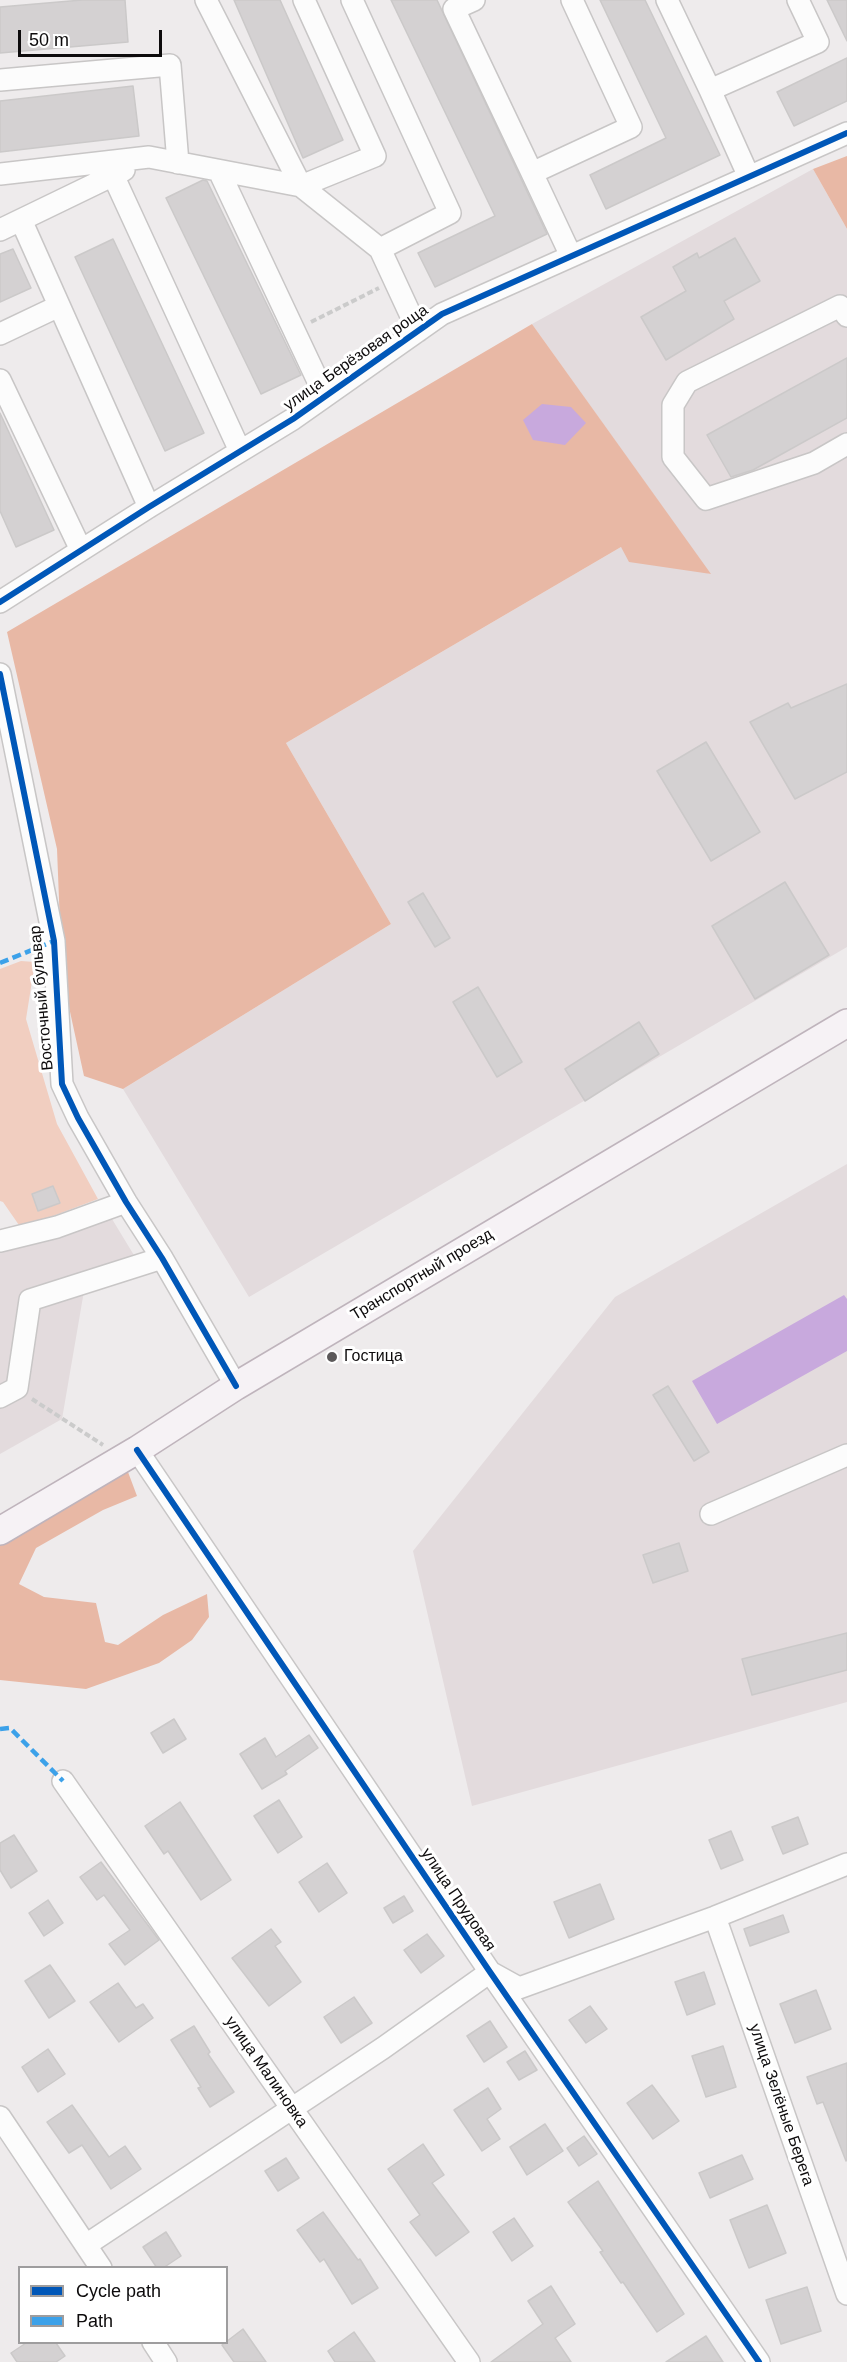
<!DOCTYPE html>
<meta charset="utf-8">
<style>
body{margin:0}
#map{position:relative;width:847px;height:2362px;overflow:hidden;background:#eeebec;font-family:Helvetica,sans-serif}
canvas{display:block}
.legend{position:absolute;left:18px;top:2266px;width:210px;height:78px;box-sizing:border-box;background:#fff;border:2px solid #9e9d9e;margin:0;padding:8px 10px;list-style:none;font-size:18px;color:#0d0b0c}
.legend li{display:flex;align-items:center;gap:12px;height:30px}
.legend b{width:30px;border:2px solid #9e9d9e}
.scale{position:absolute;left:18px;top:30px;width:144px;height:27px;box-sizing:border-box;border:3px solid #0d0b0c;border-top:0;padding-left:8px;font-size:18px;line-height:21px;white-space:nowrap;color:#0d0b0c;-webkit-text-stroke:4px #fff;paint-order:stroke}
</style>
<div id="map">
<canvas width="847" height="2362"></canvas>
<ul class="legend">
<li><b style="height:8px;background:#0057b8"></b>Cycle path</li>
<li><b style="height:8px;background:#3ca1e9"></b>Path</li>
</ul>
<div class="scale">50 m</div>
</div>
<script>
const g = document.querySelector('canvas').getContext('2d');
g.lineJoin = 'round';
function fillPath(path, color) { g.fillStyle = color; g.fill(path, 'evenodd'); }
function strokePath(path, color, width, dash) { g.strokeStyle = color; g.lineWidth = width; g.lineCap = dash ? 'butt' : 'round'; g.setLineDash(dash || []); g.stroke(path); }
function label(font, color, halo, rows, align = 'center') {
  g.font = font + ' Helvetica,sans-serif'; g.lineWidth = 6; g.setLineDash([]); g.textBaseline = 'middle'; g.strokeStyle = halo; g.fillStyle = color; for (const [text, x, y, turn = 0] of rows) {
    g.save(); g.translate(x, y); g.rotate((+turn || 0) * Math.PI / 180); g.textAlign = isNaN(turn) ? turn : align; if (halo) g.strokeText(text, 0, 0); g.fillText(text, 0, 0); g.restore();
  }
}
fillPath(new Path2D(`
 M813,169l34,60v718l-598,350 -126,-208 268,-165 -105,-181 335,-196 89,27 -178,-250z
 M847,1164v538l-375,104 -59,-255 202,-254z
 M112,1219l34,56 -62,16 -22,128 -62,35v-204z`), '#e3dbdd');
fillPath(new Path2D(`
 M21,961l14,1 -9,57 31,105 41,75 -77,29 -18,-26 -3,-1v-232z`), '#f1cec0');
fillPath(new Path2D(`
 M847,156v73l-34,-60z
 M532,324l179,250 -82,-12 -8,-15 -335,196 105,181 -268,165 -39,-13 -22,-101 -5,-126 -50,-217z
 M128,1472l9,24 -34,14 -67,38 -17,36 25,13 52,6 9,39 13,3 45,-30 44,-21 2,23 -17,23 -33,23 -73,26 -86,-9v-139l103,-59z`), '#e8b8a5');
fillPath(new Path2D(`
 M542,404l29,3 15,16 -21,22 -32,-5 -10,-20z
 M844,1295l3,4v52l-130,73 -25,-43z`), '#c8a9dd');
const building = new Path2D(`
 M82,0h43l3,42 -128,11v-46z
 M234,0h46l63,140 -40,18z
 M391,0h46l110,234 -112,53 -17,-34 77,-37z
 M600,0h45l75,155 -114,54 -16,-34 76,-37z
 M827,0h20v41z
 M847,58v43l-53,25 -17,-34z
 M133,86l6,50 -139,16v-51z
 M203,180l4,1 94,194 -40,19 -95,-196z
 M735,238l25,43 -36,20 10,18 -68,41 -25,-43 45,-26 -13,-24 24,-14 2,5z
 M113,239l91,194 -39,18 -90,-194z
 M13,249l18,39 -31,14v-48z
 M847,358v60l-94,52 -22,7 -24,-42z
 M0,413l54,117 -38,17 -16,-36z
 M847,684v88l-52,27 -45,-77 38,-19 3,5z
 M706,742l54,90 -49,29 -54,-90z
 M785,882l44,73 -74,44 -43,-73z
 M423,893l27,45 -15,9 -27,-45z
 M478,987l44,75 -25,15 -44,-75z
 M639,1022l20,32 -74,47 -20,-32z
 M53,1186l7,17 -22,8 -6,-17z
 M668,1386l41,66 -15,9 -41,-66z
 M679,1543l9,28 -35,12 -10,-28z
 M847,1633v37l-95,25 -10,-36z
 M174,1719l12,20 -23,14 -12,-20z
 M309,1735l9,13 -33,23 2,3 -25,15 -22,-35 25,-16 11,19z
 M279,1800l23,37 -24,16 -24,-37z
 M180,1802l51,78 -30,20 -33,-49 -4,3 -19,-28z
 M798,1817l10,27 -25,10 -11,-27z
 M731,1831l12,29 -22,9 -12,-29z
 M14,1835l23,36 -26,17 -11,-18v-27z
 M101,1862l58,78 -34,25 -16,-21 21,-14 -26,-35 -7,5 -17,-23z
 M327,1863l20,30 -28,19 -20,-30z
 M600,1884l14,35 -45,19 -15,-36z
 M404,1896l9,15 -20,12 -9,-15z
 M48,1900l15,23 -19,13 -15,-23z
 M783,1915l6,17 -39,14 -6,-17z
 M271,1929l10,13 -6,4 26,36 -32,24 -37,-48z
 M427,1934l17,22 -23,17 -17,-23z
 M50,1965l25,36 -26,17 -24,-37z
 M704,1972l11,32 -28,11 -12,-33z
 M118,1983l18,25 7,-4 10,14 -34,24 -29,-40z
 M816,1990l15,39 -36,14 -15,-39z
 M354,1997l18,26 -31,20 -17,-26z
 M590,2006l17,23 -21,14 -17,-23z
 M490,2021l17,26 -23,15 -17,-26z
 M194,2026l16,26 -2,2 26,38 -24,15 -12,-19 3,-1 -30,-47z
 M723,2046l13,41 -30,10 -14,-41z
 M48,2049l17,25 -27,18 -16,-25z
 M525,2051l12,19 -18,10 -12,-18z
 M847,2063v97l-1,1 -23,-59 -6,2 -10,-27z
 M652,2085l27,36 -26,18 -26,-36z
 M488,2088l13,21 -14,10 13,20 -18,12 -28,-41z
 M72,2105l37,52 16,-11 16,23 -30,20 -29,-44 -13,8 -22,-31z
 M545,2124l18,27 -36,24 -17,-28z
 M584,2136l13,18 -18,12 -12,-18z
 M423,2144l21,31 -12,8 37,49 -33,24 -26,-34 10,-7 -32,-46z
 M742,2155l11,24 -43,19 -11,-25z
 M286,2158l13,20 -21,13 -13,-20z
 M598,2181l86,133 -27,18 -34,-50 -2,1 -21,-31 3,-1 -35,-49z
 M767,2205l19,48 -37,15 -19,-48z
 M323,2212l35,48 2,-1 18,29 -26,16 -28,-45 -4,3 -23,-32z
 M514,2218l19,28 -21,15 -19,-29z
 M166,2232l15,24 -18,12h-6l-14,-21z
 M551,2286l24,38 -20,14 16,24h-80l52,-38 -15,-23z
 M807,2287l14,44 -40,13 -15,-44z
 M243,2329l23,33h-32l-12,-17z
 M354,2332l21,30h-40l-7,-11z
 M706,2336l17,26h-57z
 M26,2343h30l9,13 -9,6h-39l-6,-9z`);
fillPath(building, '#d4d1d2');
strokePath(building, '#cbc9c9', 1.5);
const minor = new Path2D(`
 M206,0l95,186
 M304,0l71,156 -74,30 79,63 70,-36 -98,-213
 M474,0l-20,9 78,164
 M667,0l43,90
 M0,80l170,-15 8,98
 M219,171l106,225
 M0,174l149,-17 152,29
 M113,175l127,276
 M749,177l-39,-87 108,-48 -20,-42
 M21,220l128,287
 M0,230l124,-60
 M380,249l38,82
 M571,256l-39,-83 99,-46 -59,-127
 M847,316l-7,-10 -153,76 -14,23v52l33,42 108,-36 33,-19
 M0,334l59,-28
 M0,380l81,170
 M0,602l149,-95 144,-88 149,-105 405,-181
 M0,674l54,267 8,143 16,34 48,84 36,56 74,128
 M0,1241l57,-14 69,-25
 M0,1397l17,-9 13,-88 132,-42
 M137,1450l353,522 269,390
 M711,1514l136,-59
 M63,1781l406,581
 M715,1917l132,377
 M0,2117l101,151
 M86,2245l297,-197 107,-76 29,16 196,-71 132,-53
 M153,2342l13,20`);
const major = new Path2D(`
 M0,1531l137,-81 99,-64 611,-363`);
strokePath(minor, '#c8c6c6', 24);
strokePath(major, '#bfb4bc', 30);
strokePath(new Path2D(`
 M311,322l68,-34
 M32,1399l71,46`), '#cbcbcb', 4, [6, 3]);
strokePath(minor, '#fcfcfc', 21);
strokePath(major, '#f6f2f5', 27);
strokePath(new Path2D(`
 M0,963l54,-22
 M0,1729l10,-1 53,53`), '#3ca1e9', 4.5, [9, 4.5]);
strokePath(new Path2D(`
 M0,602l149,-95 144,-88 149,-105 405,-181
 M0,674l54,267 8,143 16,34 48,84 36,56 74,128
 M137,1450l353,522 269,390`), '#0057b8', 6);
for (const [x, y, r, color] of [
 [332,1357,6,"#5c595a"]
]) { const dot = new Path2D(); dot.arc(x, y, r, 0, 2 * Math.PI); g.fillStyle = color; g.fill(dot); strokePath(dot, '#fff', 2); }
label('16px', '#0d0b0c', '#fff', [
 ["улица Берёзовая роща",356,358,-35],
 ["Восточный бульвар",42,998,-95],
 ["Транспортный проезд",422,1275,-31],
 ["улица Прудовая",458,1900,56],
 ["улица Малиновка",266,2072,55],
 ["улица Зелёные Берега",781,2105,71]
]);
label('16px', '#0d0b0c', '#fff', [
 ["Гостица",344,1357]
], 'left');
</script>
